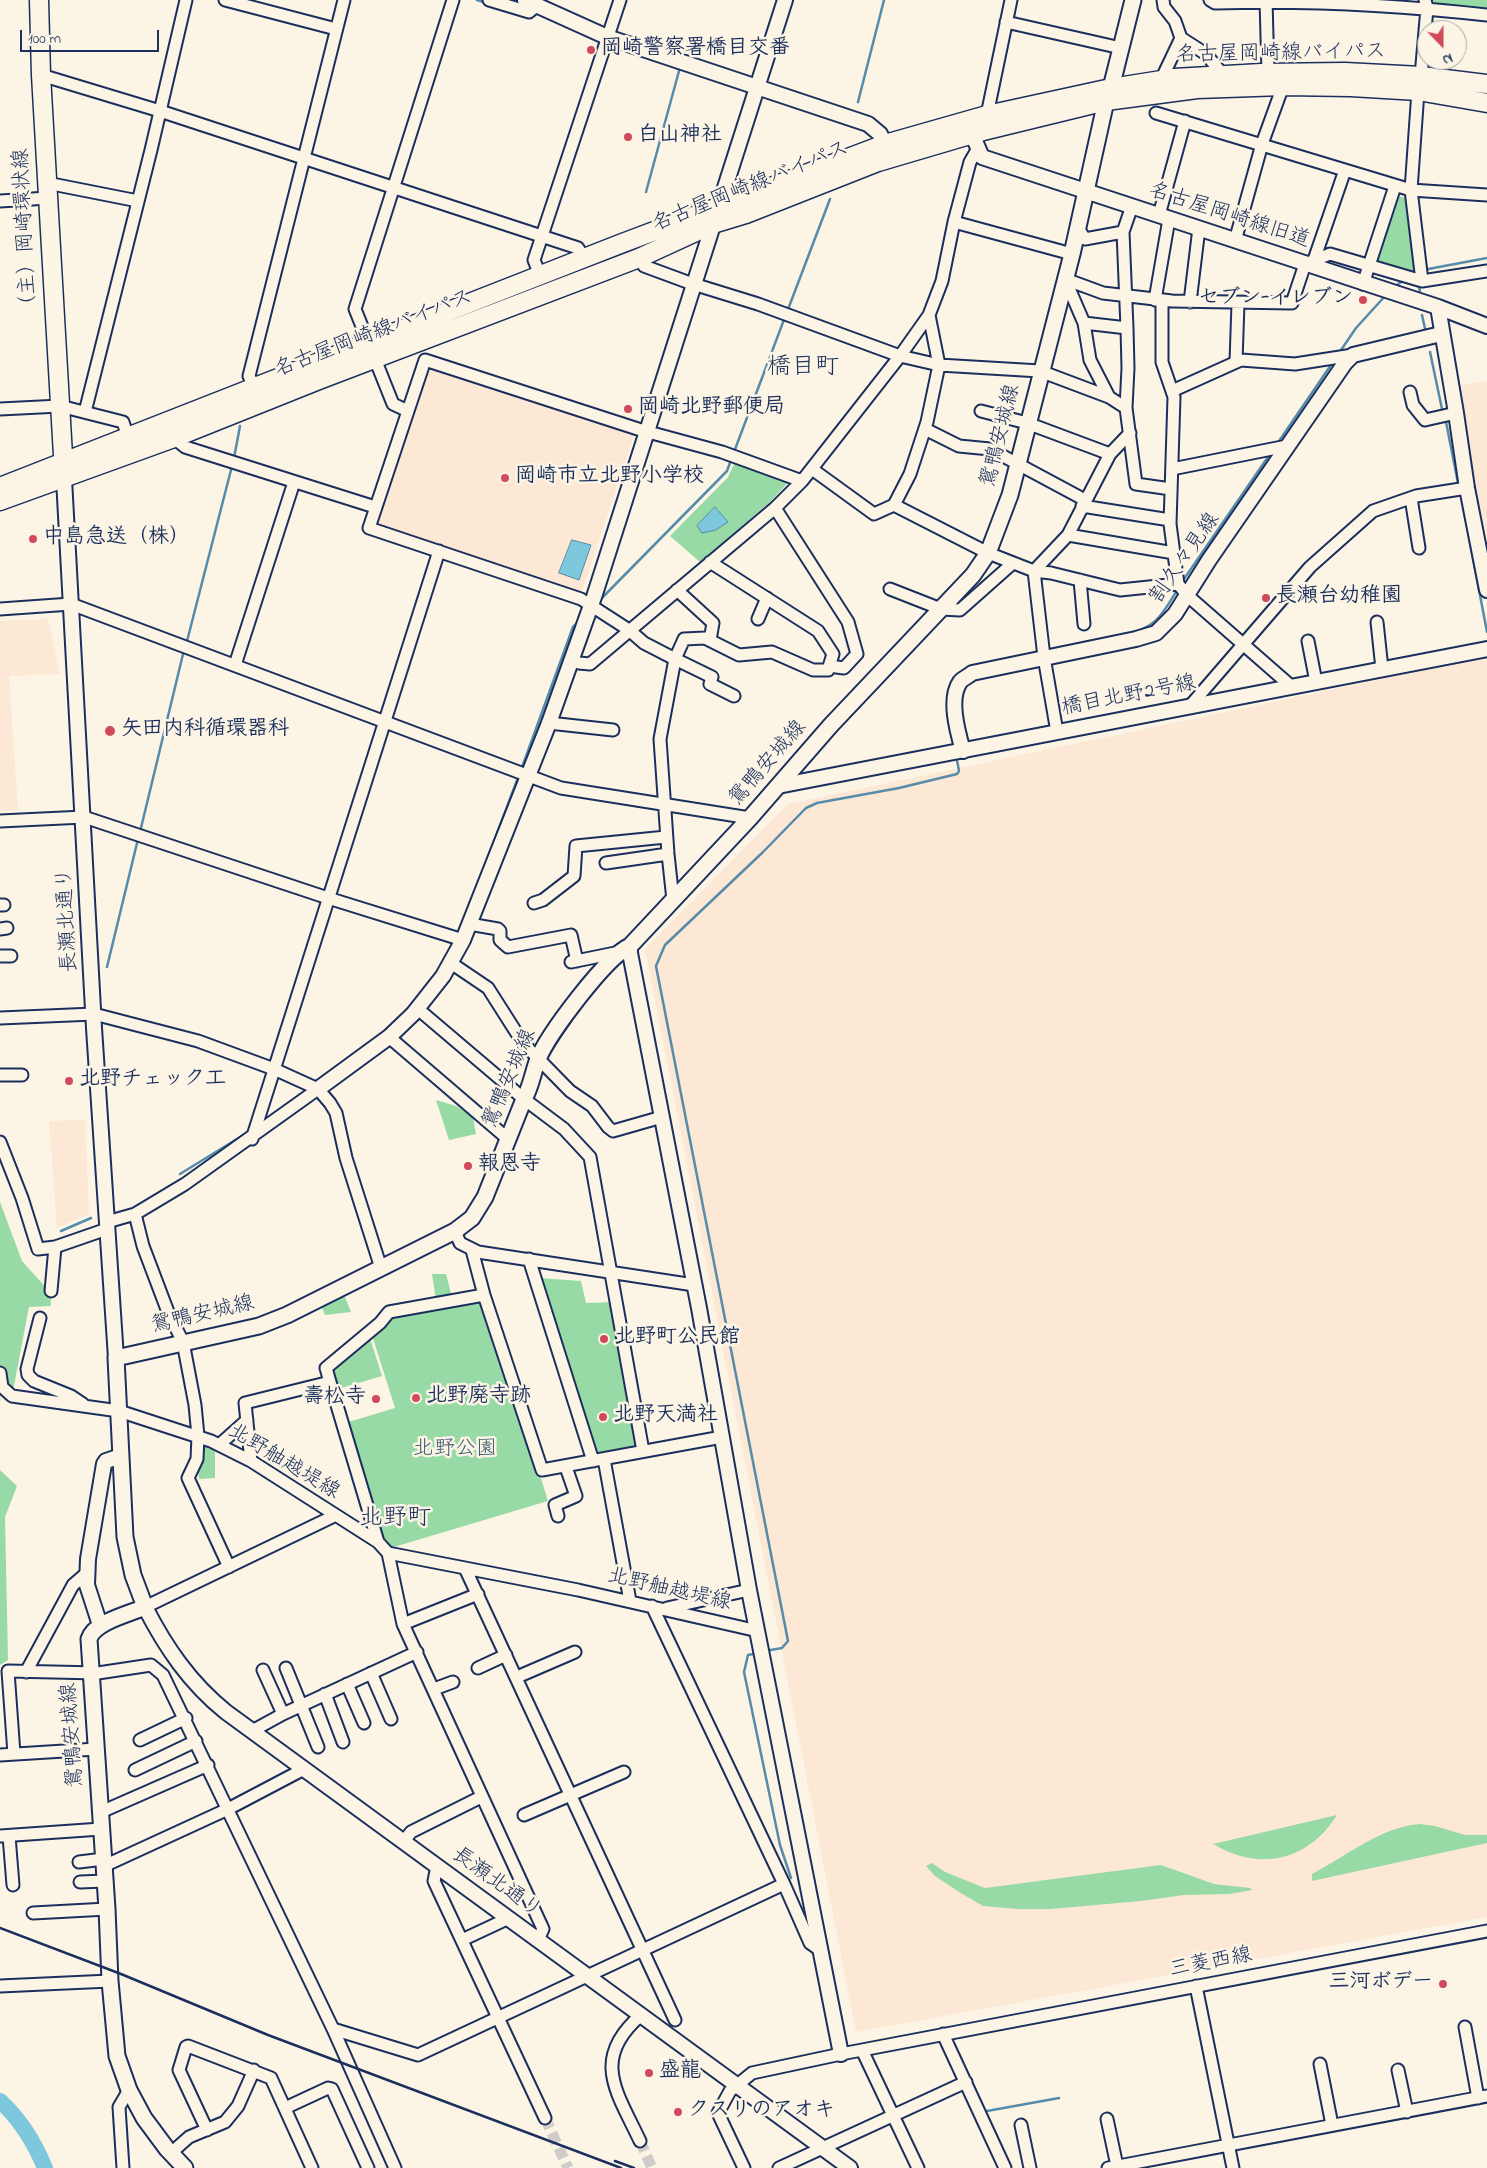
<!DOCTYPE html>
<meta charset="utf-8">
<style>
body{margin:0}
#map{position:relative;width:1487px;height:2168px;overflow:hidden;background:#fcf5e5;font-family:"Indie Flower",sans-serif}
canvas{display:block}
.north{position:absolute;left:1417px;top:20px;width:50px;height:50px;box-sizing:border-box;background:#fcf5e5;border:1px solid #a2a6af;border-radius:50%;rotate:158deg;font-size:14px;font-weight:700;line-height:20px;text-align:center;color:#1b2f5e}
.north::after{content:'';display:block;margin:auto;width:18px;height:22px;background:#d1495b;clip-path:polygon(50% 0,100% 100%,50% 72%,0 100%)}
.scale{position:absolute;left:20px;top:30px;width:139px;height:22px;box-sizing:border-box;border:2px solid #1b2f5e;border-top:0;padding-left:6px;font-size:15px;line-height:18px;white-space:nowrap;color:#1b2f5e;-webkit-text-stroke:4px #fcf5e5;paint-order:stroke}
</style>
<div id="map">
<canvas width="1487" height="2168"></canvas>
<div class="north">N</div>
<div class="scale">100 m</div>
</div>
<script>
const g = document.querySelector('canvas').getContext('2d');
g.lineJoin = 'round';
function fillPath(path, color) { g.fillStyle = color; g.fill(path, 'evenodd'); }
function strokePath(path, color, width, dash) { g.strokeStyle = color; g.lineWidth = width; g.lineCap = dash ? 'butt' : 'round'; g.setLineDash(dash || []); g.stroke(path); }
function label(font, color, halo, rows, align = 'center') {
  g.font = font + ' "Indie Flower","Klee One",sans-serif'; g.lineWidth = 5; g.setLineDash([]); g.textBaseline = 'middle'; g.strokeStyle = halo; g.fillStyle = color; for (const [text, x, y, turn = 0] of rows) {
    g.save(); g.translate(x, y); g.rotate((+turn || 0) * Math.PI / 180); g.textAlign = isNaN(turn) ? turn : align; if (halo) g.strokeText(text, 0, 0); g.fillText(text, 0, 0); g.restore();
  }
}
fillPath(new Path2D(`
 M429,365l206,67 -53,160 -209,-68z
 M1487,381v158l-33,-153z
 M48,619l12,55 -51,2 9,134 -18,1v-190z
 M1487,657v1260l-631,115 -211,-1083 143,-145z
 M85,1120l4,94 -32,14 -8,-107z`), '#fce8d4');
fillPath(new Path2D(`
 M1429,0h58v11l-57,-7z
 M1398,196l7,2 12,78 -42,-14z
 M736,460l57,17 -22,24 -71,61 -30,-26 58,-59z
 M436,1100l20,6 17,10 3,18 -27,6z
 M0,1202l22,59 28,31 1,14 -22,1 -17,89 -11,-16 -1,24z
 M432,1274h14l6,23 -16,3z
 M540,1278l41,3 5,22 27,-1 27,147 -44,10z
 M343,1292l8,20 -26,3 -5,-12z
 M485,1298l63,203 -154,46h-8l-6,-8 -35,-116 50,-15 -23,-73 19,-19z
 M369,1335l13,41 -47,14 -6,-21z
 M195,1439l20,8v31l-16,1z
 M0,1470l17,16 -12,31 3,143 -8,5z
 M1337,1815c-29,46 -77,57 -124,29z
 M1420,1824l15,2 30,9h22v8l-175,38v-7c35,-18 68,-47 108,-50z
 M932,1863l13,9 40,16 176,-23 53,19 36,4 2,2 -23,4 -45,1 -43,6 -90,8h-33l-35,-3 -24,-14 -24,-16 -9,-10z`), '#98daa5');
const water = new Path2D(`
 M715,507l13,15 -12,8 -14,3 -5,-7z
 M572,540l19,5 -12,35 -20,-7z`);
fillPath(water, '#7dc8dd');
strokePath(water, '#568baa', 1);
strokePath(new Path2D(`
 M477,0l10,3
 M858,102l26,-102
 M646,192l33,-121
 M1423,270l64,-12
 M1419,286l1,7
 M1393,288l12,-9
 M787,312l43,-113
 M1422,315l4,18
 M1430,352l12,57
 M1339,353l17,-25 30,-33
 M1446,422l12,61
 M1277,444l56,-82
 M734,452l51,-135
 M234,458l6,-32
 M1461,495l26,137
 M1182,582l88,-128
 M598,602l129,-131 4,-11
 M1127,634c31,-7 35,-20 51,-45
 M186,645l46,-179
 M521,770l52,-143 7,-7
 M140,832l44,-182
 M476,889l43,-114
 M107,967l31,-128
 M180,1174l65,-40
 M61,1231l30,-13
 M765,1651l17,-3 6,-7 -132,-675 9,-21 97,-92 44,-45 11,-5 82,-15 58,-14 2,-3 -3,-16
 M758,1653l-10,2 -4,17 36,173 11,33
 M987,2111l72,-13`), '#568baa', 2.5);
strokePath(new Path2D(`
 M0,2101c20,18 35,43 45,67`), '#7dc8dd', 16);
strokePath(new Path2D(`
 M545,2118l23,50
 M640,2141l12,27`), '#cfcdca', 11, [11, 5.5]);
const minor = new Path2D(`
 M225,0l111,29
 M489,0l40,12 7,-6
 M1163,0l1,7 11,14 6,17 25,16 17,21
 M1210,0l5,3c91,-3 182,2 272,12
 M1266,0l2,73
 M1006,22l115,26
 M41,75l119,36 418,137 6,10
 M1421,76l6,-68 -2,-8
 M1161,80l20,-42
 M1418,91l-7,99 11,91
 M1156,113l255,77 76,5
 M987,115l24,-115
 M47,183l91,18
 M0,201l48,-3
 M1159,215l26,-94
 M954,222l118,32
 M1078,228l7,11 38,-7
 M1235,241l27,-97 21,-58
 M639,258l5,8 46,17 68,21 142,52 39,9 101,6 69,26 17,11 10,76 35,5
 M1314,260l31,-90
 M540,275l-6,-15 86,-260
 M1065,279l38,14 69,8 120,2 13,-39 25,-10 92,27 65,-10
 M1065,279l19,44 6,37 19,37
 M1363,284l32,-98
 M1155,300l14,-81
 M1162,300v62l12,35 -4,127 8,60 10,12 104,91
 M1190,302l9,-74
 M929,315l10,50 -12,57 -17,52 -16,31 94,48 46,18 17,2 69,17 58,-6
 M1084,323l43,5 1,40 -2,40
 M1127,328l-4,-96 9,-26
 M1236,362l2,-59
 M254,387l-5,-11 95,-376
 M1172,391l69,-31 54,4 58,-9
 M1410,392l3,13 12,15 31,-7
 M0,409l60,-3 63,16 5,15
 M408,411l-15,-7 -38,-95 98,-309
 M981,411l46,12 83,31
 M85,412l66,-262 35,-150
 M925,429l34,17 31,3 95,51
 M174,438l11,9 190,60
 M812,469l62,45 20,-9
 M1172,469l115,-23
 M1411,498l8,50
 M1082,506l88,14
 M775,508l73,114 9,32 -13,14 -15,-2
 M1068,535l106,18
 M710,562l108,69 15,23 -5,16h-15l-41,-18 -33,3 -34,-17 -21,1 -9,20 37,18 -2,7 24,12
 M1034,571l34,-36 42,-81 20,-21
 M1034,571l10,86 13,75
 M1080,580l4,44
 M890,589l51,20 19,1 53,-47
 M677,590l36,33 -3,17
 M0,609l71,-5 490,184 189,30
 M758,619l9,-21
 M1377,622l5,47
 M1308,641l8,41
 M572,659l7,4 11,1 185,-156 27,-27 98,-125 29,-41 13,-34 12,-59 16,-60 7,-12
 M235,665l59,-183
 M1190,706l120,-139 63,-56 43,-15 51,-8
 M549,723l64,7
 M0,821l84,-4 244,81 135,42
 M606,863l62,-9
 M673,900l-5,-46 -8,-115 15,-80 -31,-16 -15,-13 -48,-31 -212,-71 56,-168 216,70 81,22 80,29
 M534,903l9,-3 31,-24 2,-30 90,-9
 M0,905h4
 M469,924l29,5 2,2v9l8,7 63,-12 6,26
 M0,929l7,-1
 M0,956h11
 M571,962l49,-10
 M451,963l37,25 35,55 47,48 22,15 16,21 5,4 49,-14
 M418,1009l106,90 40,30 26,28 53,294
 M0,1018l94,-4 104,27 76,28 44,20 12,14 6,10 10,45 35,110
 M389,1037l119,102
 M0,1075h22
 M252,1139l187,-588
 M0,1142l22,56 16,51 17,-2 52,-18
 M135,1214l8,32 25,66 15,30 12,63 3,31 -1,23 -9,19 41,89
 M107,1222l28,-8 50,-30 133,-95
 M455,1231l5,12 18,9 216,33
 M472,1250l12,45 58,175 180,-33
 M529,1259l64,202
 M51,1291l4,-44
 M40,1318l-13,51 1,6 6,6 37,15 12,8
 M0,1373l2,14 10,9 107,15 92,30 40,20 127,81 10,11 190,37 180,41
 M330,1382l48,160
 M219,1445l28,-25
 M604,1459l26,142
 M251,1461l-6,-58 85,-21 -4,-14 54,-45 9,-11 95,-17
 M558,1516l-3,-11 21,-9 -10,-29
 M388,1553l15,71 140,305 -5,11
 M465,1568l210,452
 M652,1606l132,278
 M145,1607l189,-91
 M667,1608l82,-18
 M403,1624l75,-30
 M286,1668l32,79
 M478,1668l28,-13
 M263,1670l20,44
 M26,1672l47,-87 15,-13
 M371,1673l20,46
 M517,1677l58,-25
 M347,1684l17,39
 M434,1689l19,-7
 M325,1694l18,48
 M252,1731l31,-17 134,-62
 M140,1740l46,-22
 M14,1754l-6,-83 90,2 53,-8 12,10 170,354 62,139
 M0,1755l96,-6
 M135,1770l61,-29
 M101,1812l107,-47
 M524,1815l100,-43
 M0,1836l101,-7
 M9,1836l4,49
 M404,1841l7,-9 70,-35
 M79,1862l25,-3
 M104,1866l124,-57 76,-40
 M437,1866l-3,15 111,237
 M80,1882l25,-1
 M33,1913l74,-4
 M462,1940l47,-22
 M0,1986l110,-5
 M1196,1986l37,182
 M1465,2027l13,71
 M333,2029l85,26 366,-171 26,59 10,7
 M943,2034l62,134
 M862,2050l56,118
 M1320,2064l12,61
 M1398,2070l9,42
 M285,2108l43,-20 4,1 36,79
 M1107,2119l10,47
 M1021,2125l9,43
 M207,2130l-28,-60 7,-23 2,-1 83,32 41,90
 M640,2141c-23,-49 -50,-82 1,-126
 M171,2153l18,-16 36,-15 13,-16 16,-36
 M123,2168l-4,-61 10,-17
 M744,2168l-26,-55 12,-22 22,-18 89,-19 646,-123
 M779,2168l187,-86
 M1108,2168l379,-72`);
const tertiary = new Path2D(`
 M525,0l82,37 261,87 12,10 5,10
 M972,134l10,23 456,150 49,19
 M1438,307l18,106 11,75 20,102
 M64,479l30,549 22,330
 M963,751c-5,-18 -15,-52 -3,-69 2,-3 9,-6 12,-9l164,-34 20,-6 19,-19 34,-54 136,-197 8,-8 88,-21
 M778,786l709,-137
 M630,946v7l69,355 50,282 92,464
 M318,1089l71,-52 24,-23 30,-38 20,-36 86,-217 45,-126 191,-597
 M145,1607c21,41 45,76 81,105l624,456
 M100,1625l-13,-40 1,-26 16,-95 2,-3 15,-5`);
const secondary = new Path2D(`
 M185,2168l-18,-19 -23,-31 -15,-28 -12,-34 -7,-75 -3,-72 -18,-270c5,-17 40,-25 56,-32l-12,-32 -8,-38 -9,-179 143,-32 28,-11 168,-84 17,-13 13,-21 39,-98c7,-12 9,-27 14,-40 11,-26 68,-102 92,-113l120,-128 81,-93 142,-150 15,-22 22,-58 62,-241 34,-153 5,-13 22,-88`);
const primary = new Path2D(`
 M39,0l2,75 23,398
 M0,487l620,-243 265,-100 102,-29 124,-27 63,-10 87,-5 84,-1 76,4 66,8
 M0,501l174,-63 145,-58 320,-122 74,-34 33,-10 132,-52 105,-31 123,-30 91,-12 86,-3 68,1 67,4 69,12`);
strokePath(minor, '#1b2f5e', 15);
strokePath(tertiary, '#1b2f5e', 18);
strokePath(secondary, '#1b2f5e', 19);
strokePath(primary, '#1b2f5e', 21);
strokePath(minor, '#fcf5e5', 11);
strokePath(tertiary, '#fcf5e5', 14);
strokePath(secondary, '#fcf5e5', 15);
strokePath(primary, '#fcf5e5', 18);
strokePath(new Path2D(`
 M0,1928l121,46 147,61 353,133
 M615,2161l19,7`), '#1b2f5e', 2.5);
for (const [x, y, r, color] of [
 [591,50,5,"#d1495b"],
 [628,137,5,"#d1495b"],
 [1363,300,5,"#d1495b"],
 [628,409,5,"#d1495b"],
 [505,478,5,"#d1495b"],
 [33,539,5,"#d1495b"],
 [1266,598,5,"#d1495b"],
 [110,731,6,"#d1495b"],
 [69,1081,5,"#d1495b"],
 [468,1166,5,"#d1495b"],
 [604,1339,5,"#d1495b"],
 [416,1398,5,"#d1495b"],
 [376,1399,5,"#d1495b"],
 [603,1417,5,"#d1495b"],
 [1443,1984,5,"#d1495b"],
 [649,2073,5,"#d1495b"],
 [678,2112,5,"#d1495b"]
]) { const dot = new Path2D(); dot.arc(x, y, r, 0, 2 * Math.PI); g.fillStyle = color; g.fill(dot); strokePath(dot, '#fcf5e5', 2); }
label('bold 21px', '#1b2f5e', '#fcf5e5', [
 ["岡崎警察署橋目交番",601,50],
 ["白山神社",638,137],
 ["セブン-イレブン",1353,300,"right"],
 ["岡崎北野郵便局",638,409],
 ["岡崎市立北野小学校",515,478],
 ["中島急送（株）",43,539],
 ["長瀬台幼稚園",1276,598],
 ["矢田内科循環器科",121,731],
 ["北野チェック工",79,1081],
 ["報恩寺",478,1166],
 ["北野町公民館",614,1339],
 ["北野廃寺跡",426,1398],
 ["壽松寺",366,1399,"right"],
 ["北野天満社",613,1417],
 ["三河ボデー",1433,1984,"right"],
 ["盛龍",659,2073],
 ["クスリのアオキ",688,2112]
], 'left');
label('21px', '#1b2f5e', '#fcf5e5', [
 ["名古屋岡崎線バイパス",1281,55,-1],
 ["名古屋岡崎線バイパス",751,188,-22],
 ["名古屋岡崎線旧道",1229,217,18],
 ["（主）岡崎環状線",27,232,-93],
 ["名古屋岡崎線バイパス",374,335,-21],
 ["鴛鴨安城線",1002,436,-76],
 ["割久々見線",1186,559,-55],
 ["橋目北野2号線",1129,697,-11],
 ["鴛鴨安城線",769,764,-49],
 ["長瀬北通り",69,920,-93],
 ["鴛鴨安城線",511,1079,-67],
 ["鴛鴨安城線",203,1316,-13],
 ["北野舳越堤線",283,1463,31],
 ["北野舳越堤線",669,1591,13],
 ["鴛鴨安城線",74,1735,-94],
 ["長瀬北通り",496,1884,36],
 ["三菱西線",1211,1964,-11]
]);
label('21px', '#3a5a70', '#fcf5e5', [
 ["北野公園",455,1451]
]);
label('24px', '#1b2f5e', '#fcf5e5', [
 ["橋目町",803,369],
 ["北野町",395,1520]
]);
</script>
